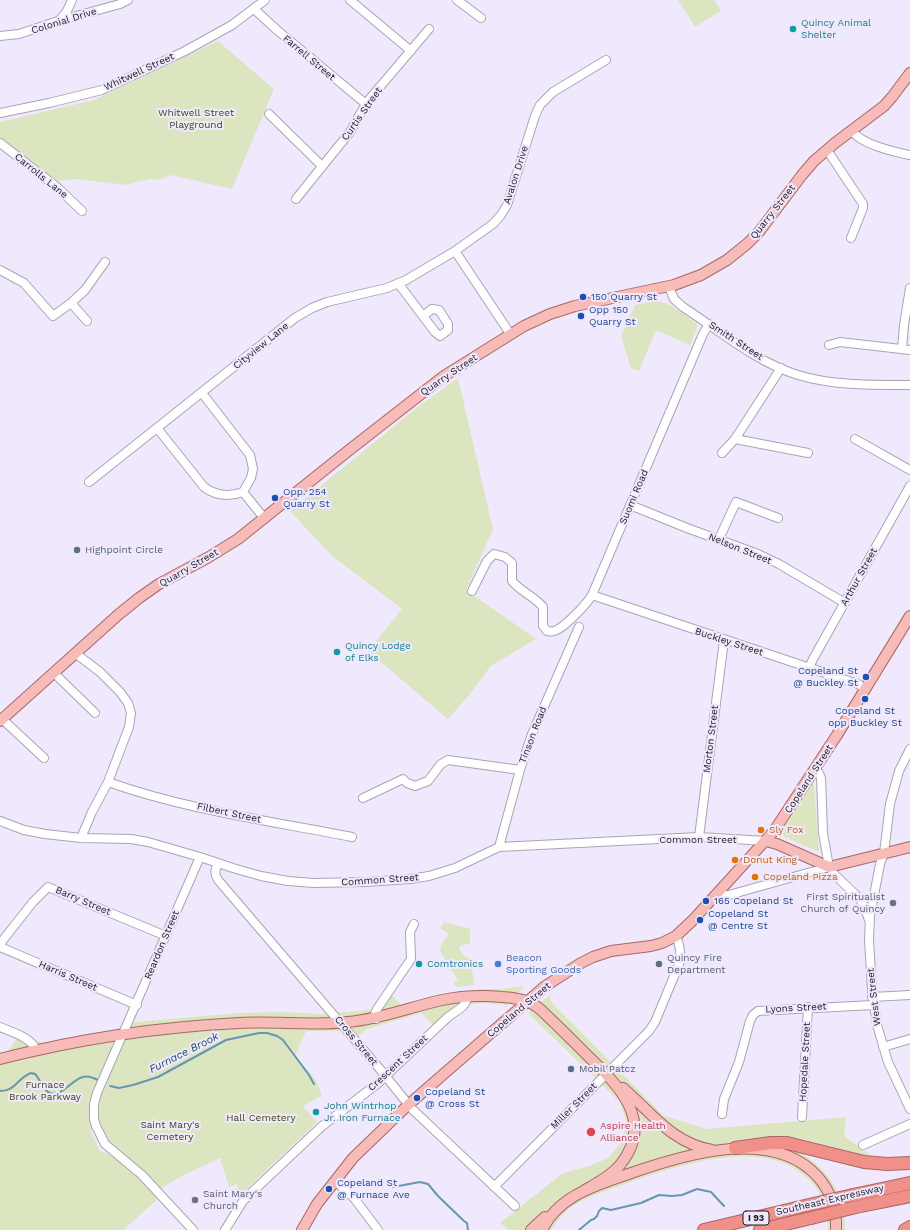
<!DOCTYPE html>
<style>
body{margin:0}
canvas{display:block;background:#f0e9fd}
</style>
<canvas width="910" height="1230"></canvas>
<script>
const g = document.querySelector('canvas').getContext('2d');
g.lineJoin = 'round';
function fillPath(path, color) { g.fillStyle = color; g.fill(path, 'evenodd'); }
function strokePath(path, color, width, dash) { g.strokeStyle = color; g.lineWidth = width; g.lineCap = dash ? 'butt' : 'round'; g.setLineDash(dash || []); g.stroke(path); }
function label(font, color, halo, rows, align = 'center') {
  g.font = font + ' "Work Sans",sans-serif'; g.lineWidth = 4; g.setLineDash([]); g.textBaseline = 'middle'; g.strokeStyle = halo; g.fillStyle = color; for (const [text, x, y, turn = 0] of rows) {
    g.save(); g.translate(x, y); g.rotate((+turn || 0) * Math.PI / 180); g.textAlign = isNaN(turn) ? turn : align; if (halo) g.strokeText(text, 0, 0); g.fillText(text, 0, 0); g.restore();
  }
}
fillPath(new Path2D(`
 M678,0h36l7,11 -26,16z
 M218,41l56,48 -42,100 -62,-14 -11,5 -7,-1 -13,2 -12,4 -50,-6 -19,2 -58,-42v-17l94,-22z
 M656,301c16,2 28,14 41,23v4l-7,17 -34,-15 -17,41 -8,-3 -10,-32 14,-31z
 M458,378l35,151 -27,61 70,49 -45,27 -22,29 -21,24 -80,-68 34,-42 -71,-54 -41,-44 129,-105z
 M812,784h2l5,68 -34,-15 -3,-3v-3z
 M444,922l26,7v14l-10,3 -1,2 4,7 8,4 3,26 -17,2 -3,-2v-2l4,-3 -18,-29 1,-6 8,-11 -9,-6z
 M525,986l-18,19 -21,-2 -30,2 -23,20 -11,-12 -55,16 -9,7 -4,-5h-48l-11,25 21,24 6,15 -19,11 14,16 -77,73 -3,-11 -8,3 -9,-29 -42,20 -18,11 -23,-24 -26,-21 -7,-12 -6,-15 3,-20h-10l-2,17 3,15 -2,1 10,21c25,7 42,29 59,47l-36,32h-123v-167l17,-25 19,2 12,6 66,-13 9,-9 13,-2 103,-9 44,-1 37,2 41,-3 17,-3 13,-14 10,11 79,-16h21z
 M551,994l-1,4 2,5 112,113 43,13 139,-12 -2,19 25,18 -1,2 -65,-17 -21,-3 2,9c36,14 63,44 61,85h-17c0,-20 -6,-39 -21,-52 -43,-41 -124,-14 -174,3 -21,8 -43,14 -62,26 -8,6 -14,15 -20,23h-42l-9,-7 63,-50 29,-8 16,-7 12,-13 7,-22 -7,-21 -92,-89z`), '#dbe5c0');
strokePath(new Path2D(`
 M110,1086l9,2 14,-3 25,-8 68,-37 33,-7h8l10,3 6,4 26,35 5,9
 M0,1091c16,0 17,-13 31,-18l4,1c5,5 7,14 13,18 12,8 24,-13 35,-15 5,-2 11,1 15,3
 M393,1187l27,-5 8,2 10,12 26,25 3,2 1,7
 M579,1230l12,-10 3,-1 3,-3 2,-5 3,-3 9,2 30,-7 18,-8 13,1 10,-1 15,-6 14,3 13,14`), '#6796b2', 2);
const minor = new Path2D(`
 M350,0l61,51
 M457,0l24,18
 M254,9l23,21 89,74
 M59,21l8,-10 5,-11
 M0,36l19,-2 39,-13 62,-17 8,-4
 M0,113l49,-10 53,-13 83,-39 47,-26 33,-25
 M269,114l53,52
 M852,131c9,13 42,21 58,24
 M0,143l58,45 24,23
 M827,150l36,54v4l-12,30
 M296,199l54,-67 17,-30 62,-73
 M455,251l56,84
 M0,270l24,13 29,33 18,-13
 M398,283l37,49 5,4 8,-6v-6l-9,-14 -7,-1 -9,7
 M669,287l5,12 9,8c37,24 73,55 115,68 36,11 75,10 112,10
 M87,321l-16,-18 14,-13 20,-28
 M829,345l11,-3 70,8
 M902,349l2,-24 6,-37
 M157,428l47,59c12,9 25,10 39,5l8,-14 2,-9 -3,-14 -48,-62
 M735,439l73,14
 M855,439l55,31
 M722,453l13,-14 46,-71
 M89,482l206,-164 17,-10 15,-6 60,-14 19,-8 49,-29 38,-27 8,-9 6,-10 28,-89 5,-11 13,-13 53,-32
 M243,492l21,26
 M630,505l57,23 71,26 21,10 66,39
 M719,539l17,-37 42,16
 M472,591l15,-30 7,-7 11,3 7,6v18c9,11 22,15 31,26v19l4,5c2,0 4,1 7,0 9,-2 33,-27 38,-36l111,-261 6,-10
 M592,595l266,89 8,5
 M75,653l25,19 20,20 8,11 3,10 -2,14 -21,55 -16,30 -11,26
 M809,668l4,-9 97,-173
 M54,673l41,40
 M2,719l42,39
 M910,749l-11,22 -9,33 -6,49 -4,11 -10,52 -1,24 3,49 5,36 11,37 22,47
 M815,770l4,3 2,5 2,55 6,34 5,7 26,25 4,7 5,14
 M108,782c79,28 163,39 244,55
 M363,798l40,-19 4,4 8,3 13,-5 13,-17 7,-4 72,10
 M0,821l24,9 21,4 36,4 50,1 17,3 52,15 36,12 25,7 27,5 26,2 53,-1 43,-3 19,-3 26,-8 44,-21 200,-10 67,4
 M699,837l25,-197
 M499,847l21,-77 12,-36 47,-107
 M218,863c-3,7 -4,11 0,17l161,188 33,41 103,97
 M719,893l5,2h5l100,-28
 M872,997l38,-2
 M137,1005l-137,-58 3,-7 30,-38 15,-15 118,49
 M376,1019l-1,-5 2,-5 34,-50 -1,-27 4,-8
 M0,1027c11,5 31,10 36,23
 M883,1047l27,-8
 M722,1114l2,-15 15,-37 11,-41 3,-6 5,-4 115,-6
 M802,1117l6,-110
 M863,1145l47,-21
 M335,1181l19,17 24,32
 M494,1187l155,-156 6,-9 25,-60c1,-9 0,-17 -4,-26
 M193,1230l-51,-55 -37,-31 -9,-18 -2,-7v-15l3,-11 103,-236
 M225,1230l18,-29 6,-6 72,-68 56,-43 71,-67c7,-6 19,-10 19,-20`);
const major = new Path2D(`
 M0,721l118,-106 21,-17 20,-14 50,-27 29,-18 110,-88 96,-75 80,-50 26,-12 25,-8 99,-21 27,-10 26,-15 20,-16 12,-12 43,-57 12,-14 21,-18 49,-37 8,-9 18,-24
 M766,841l11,3 52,23 81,-20
 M0,1059c78,-20 158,-32 239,-36 36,-2 73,3 109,-1 33,-3 62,-15 94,-22 19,-4 41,-5 60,-3 15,1 28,3 39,13 16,15 31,30 46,45 31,30 69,66 33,110 -9,11 -23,18 -35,25
 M623,1088c29,25 49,55 89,62
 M302,1230l15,-26 36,-46 55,-53 136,-118 37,-24 12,-6 18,-6 40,-5 11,-3 14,-7 16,-15 82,-90 63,-96 73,-119
 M531,1230l14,-13
 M542,1230c18,-37 59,-46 95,-59 53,-18 138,-43 181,6 13,15 19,33 18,53`);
const highway = new Path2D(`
 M735,1148l36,-5h16l77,19 23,2 23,-1
 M853,1195l57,-12
 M856,1207l54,-11
 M704,1230l105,-25
 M760,1230l51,-12
 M905,1230l5,-3`);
strokePath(minor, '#aaa3b6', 10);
strokePath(major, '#a76765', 12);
strokePath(highway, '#a76765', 14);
strokePath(minor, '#fff', 8);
strokePath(major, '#f7bcb8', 10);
strokePath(highway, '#f19089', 12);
const highwayBridge = new Path2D(`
 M809,1205l44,-10
 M811,1218l45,-11`);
strokePath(highwayBridge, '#a76765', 14, []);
strokePath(highwayBridge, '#f19089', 12);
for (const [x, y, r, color] of [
 [793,29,4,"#0f9aa8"],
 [583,297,4,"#1a4fb4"],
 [581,316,4,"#1a4fb4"],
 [275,498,4,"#1a4fb4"],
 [77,550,4,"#5c6f8a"],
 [337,652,4,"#0f9aa8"],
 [866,677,4,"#1a4fb4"],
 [865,699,4,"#1a4fb4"],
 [761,830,4,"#e8710a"],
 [735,860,4,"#e8710a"],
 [755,877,4,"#e8710a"],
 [706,901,4,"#1a4fb4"],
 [893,903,4,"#6b7280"],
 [700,920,4,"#1a4fb4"],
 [419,964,4,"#0f9aa8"],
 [498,964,4,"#3f7fe0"],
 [659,964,4,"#5c6f8a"],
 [571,1069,4,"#5c6f8a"],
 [417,1098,4,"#1a4fb4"],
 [316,1112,4,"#0f9aa8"],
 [591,1132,5,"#e0444e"],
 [329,1189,4,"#1a4fb4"],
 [195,1200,4,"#6b7280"]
]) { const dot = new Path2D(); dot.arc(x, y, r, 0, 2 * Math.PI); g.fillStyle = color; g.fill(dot); strokePath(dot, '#f0e9fd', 1.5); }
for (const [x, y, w] of [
 [756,1218,26]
]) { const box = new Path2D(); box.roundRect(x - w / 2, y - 7, w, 14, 3); g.fillStyle = '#f0e9fd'; g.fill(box); strokePath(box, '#1d1a21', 1); }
label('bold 9px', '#1d1a21', null, [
 ["I 93",756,1218]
]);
label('10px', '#1d1a21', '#f0e9fd', [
 ["Colonial Drive",64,21,-17],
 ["Farrell Street",309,58,40],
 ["Whitwell Street",139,72,-25],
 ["Curtis Street",362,114,-55],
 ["Avalon Drive",516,175,-72],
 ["Carrolls Lane",41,176,39],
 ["Quarry Street",773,212,-52],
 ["Smith Street",736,341,33],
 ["Cityview Lane",261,346,-39],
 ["Quarry Street",449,375,-34],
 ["Suomi Road",634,497,-67],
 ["Nelson Street",740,549,22],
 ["Quarry Street",189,568,-30],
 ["Arthur Street",859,577,-61],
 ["Buckley Street",729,642,18],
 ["Tinson Road",533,735,-69],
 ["Morton Street",711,739,-83],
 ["Copeland Street",809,779,-57],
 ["Filbert Street",229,813,12],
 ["Common Street",698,840],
 ["Common Street",380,880,-4],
 ["Barry Street",83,901,23],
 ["Reardon Street",162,945,-67],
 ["Harris Street",68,976,23],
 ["West Street",874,997,-97],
 ["Lyons Street",796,1008,-3],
 ["Copeland Street",519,1010,-40],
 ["Cross Street",356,1041,50],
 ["Hopedale Street",805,1062,-87],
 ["Crescent Street",398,1063,-43],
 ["Miller Street",574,1106,-45],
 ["Southeast Expressway",830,1200,-13]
]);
label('10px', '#0d838f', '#f0e9fd', [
 ["Quincy Animal",801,23],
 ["Shelter",801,35],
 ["Quincy Lodge",345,646],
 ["of Elks",345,658],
 ["Comtronics",427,964],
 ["John Wintrhop",324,1106],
 ["Jr. Iron Furnace",324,1118]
], 'left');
label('10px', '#404913', '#f0e9fd', [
 ["Whitwell Street",196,113],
 ["Playground",196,125],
 ["Furnace",45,1085],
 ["Brook Parkway",45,1097],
 ["Hall Cemetery",261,1118],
 ["Saint Mary's",170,1125],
 ["Cemetery",170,1137]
]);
label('10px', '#164399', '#f0e9fd', [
 ["150 Quarry St",591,297],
 ["Opp 150",589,310],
 ["Quarry St",589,322],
 ["Opp. 254",283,492],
 ["Quarry St",283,504],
 ["Copeland St",858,671,"right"],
 ["@ Buckley St",858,683,"right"],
 ["Copeland St",865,711,"center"],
 ["opp Buckley St",865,723,"center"],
 ["165 Copeland St",714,901],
 ["Copeland St",708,914],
 ["@ Centre St",708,926],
 ["Copeland St",425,1092],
 ["@ Cross St",425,1104],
 ["Copeland St",337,1183],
 ["@ Furnace Ave",337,1195]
], 'left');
label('10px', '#4e5e75', '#f0e9fd', [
 ["Highpoint Circle",85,550],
 ["Quincy Fire",667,958],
 ["Department",667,970],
 ["Mobil Patcz",579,1069]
], 'left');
label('10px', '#c56008', '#f0e9fd', [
 ["Sly Fox",769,830],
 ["Donut King",743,860],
 ["Copeland Pizza",763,877]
], 'left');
label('10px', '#5b616d', '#f0e9fd', [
 ["First Spiritualist",885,897],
 ["Church of Quincy",885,909],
 ["Saint Mary's",203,1194,"left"],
 ["Church",203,1206,"left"]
], 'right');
label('10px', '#366cbe', '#f0e9fd', [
 ["Beacon",506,958],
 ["Sporting Goods",506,970]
], 'left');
label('10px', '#be3a42', '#f0e9fd', [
 ["Aspire Health",600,1126],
 ["Alliance",600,1138]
], 'left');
label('italic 11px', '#0f4d6a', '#f0e9fd', [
 ["Furnace Brook",184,1053,-27]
]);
</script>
